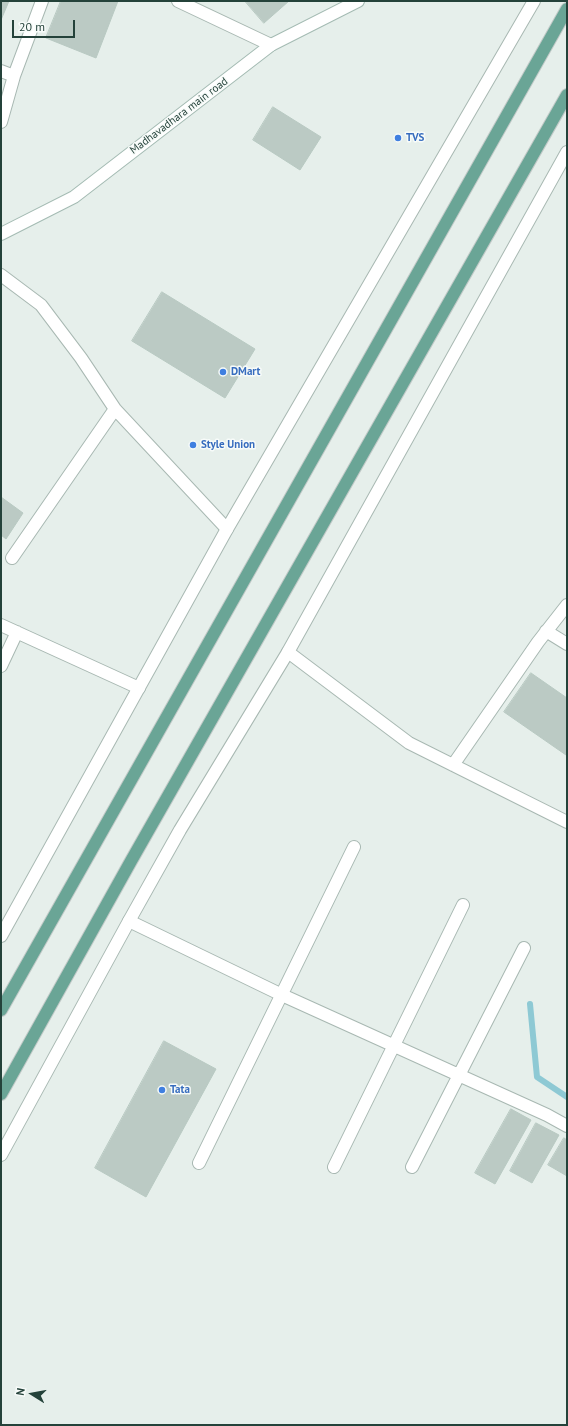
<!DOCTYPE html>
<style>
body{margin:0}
#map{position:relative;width:568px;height:1426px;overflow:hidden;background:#e6efeb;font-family:"PT Sans",sans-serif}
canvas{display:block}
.frame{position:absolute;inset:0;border:2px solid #24423a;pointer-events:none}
.north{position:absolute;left:12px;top:1374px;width:40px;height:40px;-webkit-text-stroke:3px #f7fbf9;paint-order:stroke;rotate:281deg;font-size:11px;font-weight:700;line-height:16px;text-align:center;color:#24423a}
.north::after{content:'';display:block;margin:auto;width:14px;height:18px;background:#24423a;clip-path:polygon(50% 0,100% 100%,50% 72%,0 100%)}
.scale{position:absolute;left:12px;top:20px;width:63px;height:18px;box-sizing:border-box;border:2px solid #24423a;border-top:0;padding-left:5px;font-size:12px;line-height:14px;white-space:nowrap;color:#24423a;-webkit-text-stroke:3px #f7fbf9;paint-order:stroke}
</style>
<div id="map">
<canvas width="568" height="1426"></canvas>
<div class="frame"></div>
<div class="north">N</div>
<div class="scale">20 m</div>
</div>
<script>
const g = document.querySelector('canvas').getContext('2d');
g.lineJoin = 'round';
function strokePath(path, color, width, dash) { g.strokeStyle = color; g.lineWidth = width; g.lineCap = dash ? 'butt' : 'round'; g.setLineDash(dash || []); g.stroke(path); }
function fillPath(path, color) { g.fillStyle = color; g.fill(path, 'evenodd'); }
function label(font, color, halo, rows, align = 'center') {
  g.font = font + ' "PT Sans",sans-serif'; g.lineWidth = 3; g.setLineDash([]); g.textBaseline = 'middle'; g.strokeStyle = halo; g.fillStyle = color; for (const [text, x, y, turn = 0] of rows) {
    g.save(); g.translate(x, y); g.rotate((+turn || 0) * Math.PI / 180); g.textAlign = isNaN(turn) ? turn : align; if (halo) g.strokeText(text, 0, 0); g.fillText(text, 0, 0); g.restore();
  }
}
strokePath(new Path2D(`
 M530,1004l7,73 30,20`), '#8ec9d4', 6);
const building = new Path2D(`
 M1,1h8l-8,19z
 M61,1h57l-22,57 -50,-20z
 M245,1h44l-25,22z
 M273,107l48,30 -21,33 -47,-30z
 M162,292l93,57 -30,49 -93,-57z
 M1,497l22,16 -17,26 -5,-4z
 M531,673l36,25 -1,57 -62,-43z
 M164,1041l52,28 -70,128 -51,-29z
 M511,1109l20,11 -36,64 -20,-11z
 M536,1123l23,12 -27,48 -22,-12z
 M564,1138l3,2v36l-19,-11z`);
fillPath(building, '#bbcac4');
strokePath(building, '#b8c9c2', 1);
const minor = new Path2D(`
 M178,1l93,44
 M1,71l13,5
 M1,122l13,-46 28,-75
 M1,275l40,30 40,53 34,51 112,120
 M12,558l103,-149
 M1,625l138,63
 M546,631l21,13
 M288,652l121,91 158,79
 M1,666l16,-34
 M453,765l85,-123 29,-37
 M129,921l153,74 265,120 20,11
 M199,1163l155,-316
 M334,1167l129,-262
 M412,1167l112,-219`);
const tertiary = new Path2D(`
 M1,936l226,-407 307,-528
 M1,1155l128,-234 51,-91 108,-178 279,-500`);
const secondary = new Path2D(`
 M1,234l73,-37 197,-152 87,-44`);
const primary = new Path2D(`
 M1,1010l566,-1001
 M1,1094l130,-233 436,-766`);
strokePath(minor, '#a8b8b2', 14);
strokePath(tertiary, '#a8b8b2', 14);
strokePath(secondary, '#a4bbb3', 14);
strokePath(primary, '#c2cac8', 14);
strokePath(minor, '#fff', 12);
strokePath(tertiary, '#fff', 12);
strokePath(secondary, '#fff', 12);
strokePath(primary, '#6aa596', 12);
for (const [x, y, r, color] of [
 [398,138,4,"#3f7fe0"],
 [223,372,4,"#3f7fe0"],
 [193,445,4,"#3f7fe0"],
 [162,1090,4,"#3f7fe0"]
]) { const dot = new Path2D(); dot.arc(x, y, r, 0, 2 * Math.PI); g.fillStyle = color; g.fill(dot); strokePath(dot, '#f7fbf9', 1.5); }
label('11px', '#24423a', '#f7fbf9', [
 ["Madhavadhara main road",179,116,-37]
]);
label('bold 11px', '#366cbe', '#f7fbf9', [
 ["TVS",406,138],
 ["DMart",231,372],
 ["Style Union",201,445],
 ["Tata",170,1090]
], 'left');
</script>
